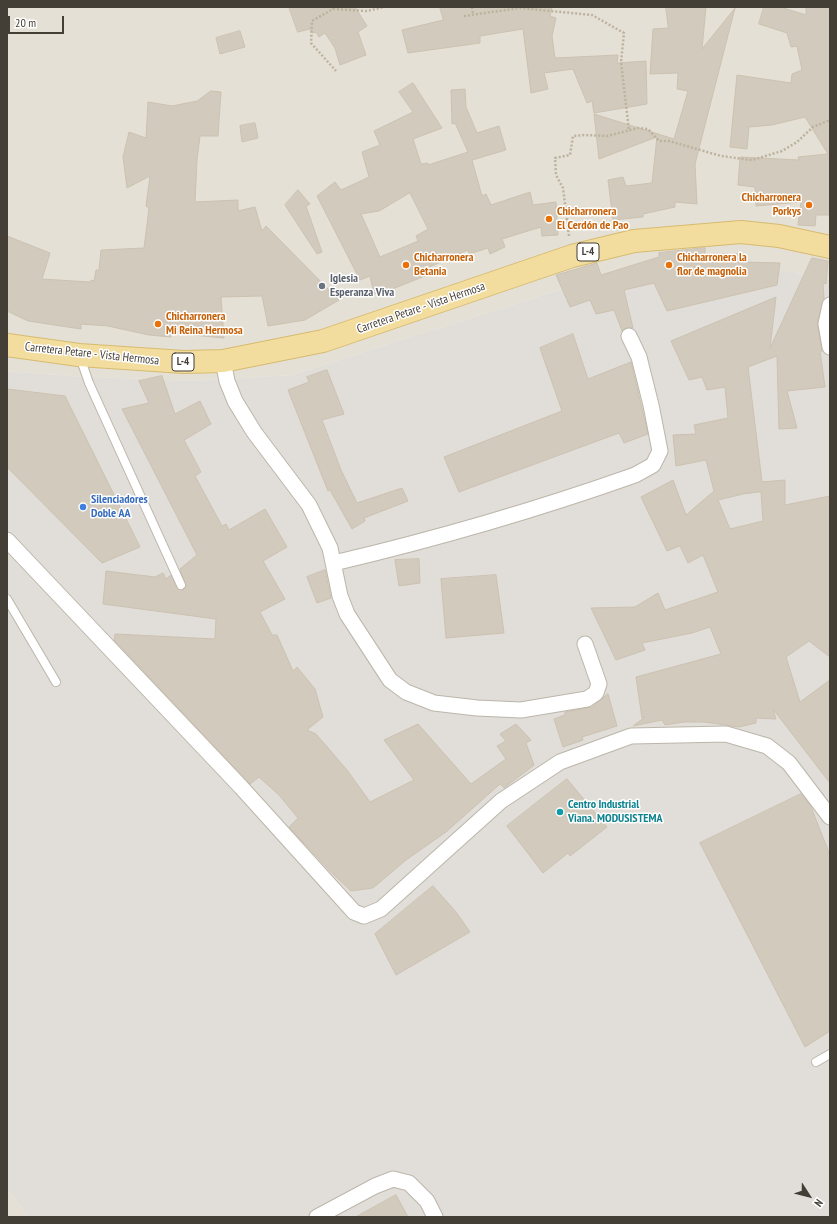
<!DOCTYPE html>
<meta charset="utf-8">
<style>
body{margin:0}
#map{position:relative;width:837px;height:1224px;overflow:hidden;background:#f1eee7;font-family:"PT Sans Narrow",sans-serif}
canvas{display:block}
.frame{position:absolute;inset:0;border:8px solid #443f36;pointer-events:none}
.north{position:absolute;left:789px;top:1176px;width:40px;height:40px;-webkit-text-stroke:3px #fff;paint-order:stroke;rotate:126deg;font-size:11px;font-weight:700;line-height:16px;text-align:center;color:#443f36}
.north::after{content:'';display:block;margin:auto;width:14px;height:18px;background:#443f36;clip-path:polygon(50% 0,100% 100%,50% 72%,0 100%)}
.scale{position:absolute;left:8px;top:16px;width:56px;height:18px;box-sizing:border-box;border:2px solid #443f36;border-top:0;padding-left:5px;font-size:12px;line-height:14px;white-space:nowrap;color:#443f36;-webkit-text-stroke:3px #fff;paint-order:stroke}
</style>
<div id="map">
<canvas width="837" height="1224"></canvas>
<div class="frame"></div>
<div class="north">N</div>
<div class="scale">20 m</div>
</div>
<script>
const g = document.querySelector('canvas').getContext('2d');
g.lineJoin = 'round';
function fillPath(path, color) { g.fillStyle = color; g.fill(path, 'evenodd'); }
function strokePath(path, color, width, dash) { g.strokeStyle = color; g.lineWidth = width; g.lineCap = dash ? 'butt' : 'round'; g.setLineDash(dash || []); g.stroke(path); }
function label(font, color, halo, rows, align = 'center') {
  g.font = font + ' "PT Sans Narrow",sans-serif'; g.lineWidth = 3; g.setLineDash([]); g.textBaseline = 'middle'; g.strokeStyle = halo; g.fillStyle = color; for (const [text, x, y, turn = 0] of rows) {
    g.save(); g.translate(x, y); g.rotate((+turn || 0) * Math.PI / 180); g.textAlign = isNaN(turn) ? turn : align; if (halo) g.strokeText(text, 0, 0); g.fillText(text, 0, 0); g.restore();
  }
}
fillPath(new Path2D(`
 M7,7h823v273l-33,-7 -222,12 -283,90 -101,6 -121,-5 -63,-5z
 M7,1189l23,28h-23z`), '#e5e0d5');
fillPath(new Path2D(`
 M701,265l96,8 33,7v937h-800l-23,-28v-818l63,5 121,5 101,-6 283,-90z`), '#e1ddd8');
const building = new Path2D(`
 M289,7h66l12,19 -9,6 8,23 -26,10 -5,-17 -10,-15 -6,4 -3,-5 -4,1 -2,-4 -12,3z
 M440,7h112l-2,9 6,2 -4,18 3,22 63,-3 -1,8 29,-2 1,43 -53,9 -2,-12 -5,2 -14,-34 -29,4 4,16 -17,4 -8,-64 -43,7v7l-72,10 -6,-23 41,-10z
 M666,7h40l-4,42 33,-41 -40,156 2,40 -22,-2v5l-32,7v3l-30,3 -5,-40 15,-3 3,9 26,-3 5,-46 -58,22 -5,-45 80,25 14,-48 -11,-2 1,-16 -28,1 3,-45 15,-1z
 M764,7h16l26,8v-8h24v208h-14l-1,11 -17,-1 3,-23 -45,4 -1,-19 -17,-2 2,-28 59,3 -1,-3 30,-3 -23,-37 -33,8 -23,2 -2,22 -17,-2 7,-72 54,8 1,-9 10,-4 -5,-24 -6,1 -4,-14 -28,-9z
 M240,31l5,16 -25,7 -4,-16z
 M413,83l29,45 -29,11 8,25 7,-1v2l40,-13 -13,-29 -3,1 -1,-34 14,-1 1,18 11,26 22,-7 7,24 -34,10 10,36 4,-2 5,11 39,-13 3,13 23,-3 2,33 -16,1 -1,-9 -39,12 3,8 -15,7 -2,-6 -19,6 -1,-4 -41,18 3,6 -35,14 -21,6 -4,-18 -10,4 -43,-84 18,-14 6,8 28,-13 -7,-25 18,-7 -6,-14 39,-19 -14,-20zM410,193l18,36 -12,7 2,5 -38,16 -19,-43 18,-3z
 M211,91l10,1 -3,44h-18l-3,24 -2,42 43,-2v11l17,-4 7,24 4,-5 73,74 -34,20 -37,6 -6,-30 -41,1 3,41 -53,-5v4l-22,-2 -41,-9 -27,-2v5l-53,-8 -21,-10v-75l43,17 -8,26 48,3 1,-2 3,1 2,-11h3l2,-20 43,-2 5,-40 -3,-2 4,-30 -23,12 -4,-31 6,-25 17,6 2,-36 24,4 25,-5z
 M255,123l3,15 -16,4 -2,-16z
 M298,190l12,14 -4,2 16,46 -5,2 -32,-49z
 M705,248v6h38v8l37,1 -3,22 -110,26 -13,-28 -30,7 9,38h-7l-4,3 -8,-21 -18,4 -6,-14 -20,7 -14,-32 41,-12 4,12 58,-18v-4z
 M812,258l16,3 -2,23 -3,-1 1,16 -7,23 5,29h-2l5,36 -38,4 10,37 -18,1 -2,-73 -29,11 14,115 23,-2v25l45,-9v161l-21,-16 -23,16 14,45 30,-22v103l-57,-74 3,10 -20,-1v5l-17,4 -35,-5h-20l-19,3 -3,-5 -29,6 12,-9 -3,1 -6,-41 85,-23 -11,-27 -18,6 -50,10 3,7 -29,10 -25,-52 44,-1 23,-14 7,17 53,-18 -15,-37 -15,8 -8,-17 -13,5 -26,-54 32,-17 13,35 28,-24 -8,-31 -30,6 -3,-31 23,-1 -2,-9 34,-7 -3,-31 -18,3 -5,-13 -13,3 -18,-39 105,-44 -6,51zM761,492l2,29 -33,8 -12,-29 25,-6z
 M573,334l15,45 43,-17 17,72 -24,9 -5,-10 -160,59 -15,-35 118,-46 -22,-63z
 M327,370l17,44 -22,6 19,50 16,33 45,-15 6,13 -44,17 1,3 -13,8 -22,-39 -2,1 -40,-101 21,-8 -2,-5z
 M162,376l13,38 25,-13 11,23 -27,16 17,32 -6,4 27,50 4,-2 3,6 36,-21 22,38 -24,14 22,38 -25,13 12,23h5l16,36 4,-4 18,22 8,28 -16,13 9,4 31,36 23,32 44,-22 -30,-40 34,-16 53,60 35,-25 -9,-13 9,-5 -6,-7 16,-10 15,16 -5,3 8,22 -5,4 -25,19 -4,-4 -54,48 -40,28 -33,28 -22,3 -18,-17 -44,-47 9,-9 -19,-23 -20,-18 -9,7 -136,-144 1,-6 100,5 1,-20 -113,-15 3,-33 49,6 8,-4 3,6 5,-4 7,14 5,1 3,-5 -6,-16 17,-14 -75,-146 27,-6 -10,-22z
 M7,389l58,7 75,151 -38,16 -95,-96z
 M419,559l1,24 -21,3 -4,-26z
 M325,570l6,28 -14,5 -10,-26z
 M496,575l8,58 -58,5 -5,-59z
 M608,694l9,32 -35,11 1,3 -20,7 -9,-28 11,-4v-3l27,-5z
 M567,779l40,48 -37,29 -2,-3 -25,20 -36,-47z
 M801,794l10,13 19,48v176l-25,16 -105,-204z
 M433,886l23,26 14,20 -74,43 -21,-41z
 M396,1195l12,22h-52z`);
fillPath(building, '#d2cabd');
strokePath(building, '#ccc2b1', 1);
const lane = new Path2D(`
 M80,357l9,26 92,202
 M7,599l49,83
 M816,1062l14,-8`);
const street = new Path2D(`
 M830,305l-4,19 4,23
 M223,361l4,20 8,20 19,31 55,73 21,43 10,48 7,18 43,66 16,12 28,11 43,5 44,2 66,-11 9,-6 3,-9 -14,-40
 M7,540l234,247 113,125 10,4 17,-7 120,-108 59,-39 71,-26 95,-2 41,12 22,17 41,54
 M334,563c102,-24 202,-53 301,-88l18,-10 7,-14 -9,-46 -12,-48 -10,-21
 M317,1217l58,-31 18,-7 16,4 18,18 8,16`);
const primary = new Path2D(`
 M7,345l72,10 105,7 39,-1 100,-20 249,-85 62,-15 107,-9 38,4 51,11`);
strokePath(lane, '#bcb6aa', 10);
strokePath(street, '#bcb6aa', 17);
strokePath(primary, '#d6bb70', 24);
strokePath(new Path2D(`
 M333,7v2l-21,12 -1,22 25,28
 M472,7l1,7
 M333,9l34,2 17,-4
 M464,16l56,-8 72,7 32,18 -3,29 8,69
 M569,236l-6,-48 -7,-13 -1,-17 15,-3 3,-19 12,-1 22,1 31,-8 10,1 11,12h10l52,15 31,4 30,-9 15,-9 16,-15 17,-7`), '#bcb29d', 2.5, [2, 2]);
strokePath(lane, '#fff', 8);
strokePath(street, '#fff', 15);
strokePath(primary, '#f3dd9e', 22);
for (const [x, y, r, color] of [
 [809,205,4,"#e8710a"],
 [549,219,4,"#e8710a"],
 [406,265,4,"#e8710a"],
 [669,265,4,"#e8710a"],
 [322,286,4,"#6b7280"],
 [158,324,4,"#e8710a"],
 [83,507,4,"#3f7fe0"],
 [560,812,4,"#0f9aa8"]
]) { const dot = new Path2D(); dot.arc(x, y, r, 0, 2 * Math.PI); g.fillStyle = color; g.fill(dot); strokePath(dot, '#fff', 1.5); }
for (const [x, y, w] of [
 [588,252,22],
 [183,362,22]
]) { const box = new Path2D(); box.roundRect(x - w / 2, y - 9, w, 18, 3); g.fillStyle = '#fff'; g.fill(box); strokePath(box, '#443f36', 1); }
label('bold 11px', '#443f36', null, [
 ["L-4",588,252],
 ["L-4",183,362]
]);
label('bold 12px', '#c56008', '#fff', [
 ["Chicharronera",801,198,"right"],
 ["Porkys",801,212,"right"],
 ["Chicharronera",557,212],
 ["El Cerdón de Pao",557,226],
 ["Chicharronera",414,258],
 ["Betania",414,272],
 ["Chicharronera la",677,258],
 ["flor de magnolia",677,272],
 ["Chicharronera",166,317],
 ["Mi Reina Hermosa",166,331]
], 'left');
label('bold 12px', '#5b616d', '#fff', [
 ["Iglesia",330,279],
 ["Esperanza Viva",330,293]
], 'left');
label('12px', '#443f36', '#fff', [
 ["Carretera Petare - Vista Hermosa",421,308,-19],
 ["Carretera Petare - Vista Hermosa",92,354,6]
]);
label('bold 12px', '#366cbe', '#fff', [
 ["Silenciadores",91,500],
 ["Doble AA",91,514]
], 'left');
label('bold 12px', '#0d838f', '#fff', [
 ["Centro Industrial",568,805],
 ["Viana. MODUSISTEMA",568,819]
], 'left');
</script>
